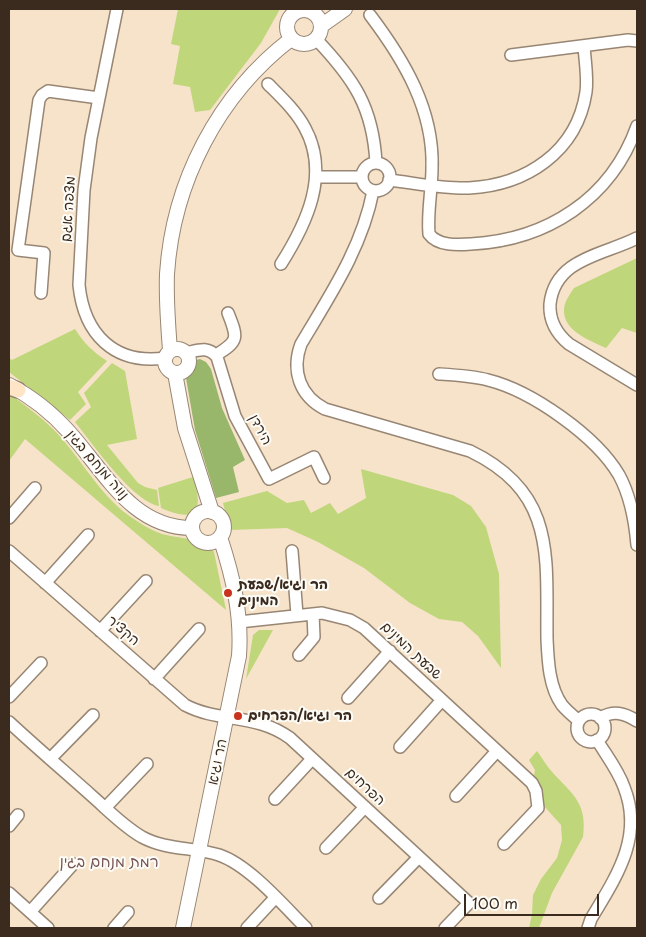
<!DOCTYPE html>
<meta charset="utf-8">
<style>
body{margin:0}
#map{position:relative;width:646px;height:937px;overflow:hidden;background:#f6e3ca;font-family:"Playpen Sans",sans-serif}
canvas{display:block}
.frame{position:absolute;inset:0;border:10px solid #3b2a1e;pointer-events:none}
.scale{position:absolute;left:464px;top:894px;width:135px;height:22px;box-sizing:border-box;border:2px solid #3b2a1e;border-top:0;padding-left:6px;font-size:15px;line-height:18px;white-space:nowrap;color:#3b2a1e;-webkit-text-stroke:4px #fdfcf7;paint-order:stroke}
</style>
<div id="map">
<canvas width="646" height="937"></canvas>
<div class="frame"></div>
<div class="scale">100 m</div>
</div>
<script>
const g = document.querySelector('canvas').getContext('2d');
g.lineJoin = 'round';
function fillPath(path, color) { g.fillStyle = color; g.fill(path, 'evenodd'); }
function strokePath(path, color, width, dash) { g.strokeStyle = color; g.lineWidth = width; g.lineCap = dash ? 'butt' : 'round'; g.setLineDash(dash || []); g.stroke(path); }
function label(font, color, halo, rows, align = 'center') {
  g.font = font + ' "Playpen Sans","Playpen Sans Hebrew",sans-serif'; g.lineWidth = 4; g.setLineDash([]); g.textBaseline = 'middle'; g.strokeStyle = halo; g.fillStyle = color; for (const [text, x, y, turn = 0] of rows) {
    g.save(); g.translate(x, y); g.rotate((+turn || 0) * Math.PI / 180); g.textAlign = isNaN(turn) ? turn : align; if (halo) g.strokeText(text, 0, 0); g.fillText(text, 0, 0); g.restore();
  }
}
fillPath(new Path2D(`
 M178,9h102l-19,34 -51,67 -15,2 -5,-25 -17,-3 7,-38 -9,-2z
 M637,258v75l-15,-5 -16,20c-15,-7 -43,-17 -42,-38 0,-8 6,-16 10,-22z
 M75,329c9,14 18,23 32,32l-29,31 8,12 -16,16 -61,-48v-14l3,2z
 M112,363l13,8 12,68 -30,6 31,38 7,4 12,3 2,16c-27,-5 -66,-62 -84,-84l16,-15 -7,-14z
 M9,396l5,1c13,10 27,20 39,32 26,26 45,64 75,86 10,7 22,15 34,19 17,5 40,3 52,18l12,58 -201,-171 -16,22z
 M361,469l92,26 18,11 15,21 13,47 2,94 -23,-32 -16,-14 -23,-3 -29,-16 -46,-35 -46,-26 -31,-14 -57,2 -7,-27 44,-12 20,12 17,-3 7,13 19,-10 8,11 28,-16z
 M193,477c12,36 2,46 -32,31l-3,-20z
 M259,630h14l-27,49 7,-44z
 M537,751c4,5 7,11 11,16 21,26 40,32 35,70l-31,56 -13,35h-10l3,-14 1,-19 8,-16 16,-21 5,-18 -1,-15 -17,-19 -6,-23 -4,-8 1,-5 -6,-10z`), '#c0d67b');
fillPath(new Path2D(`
 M200,359l6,3 5,7 11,39 23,52 -12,7 6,25 -23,6 -21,-68 -9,-52 2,-11 3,-6z`), '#98b76b');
const minor = new Path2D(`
 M117,9l-26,129 -7,52 -5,95c5,49 35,80 86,73
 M370,15c34,45 64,95 62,153 0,22 -5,44 -3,66 9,12 28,11 42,10 76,-4 140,-45 166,-118
 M316,39c38,40 57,68 60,124
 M511,55l117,-15 9,1
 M268,84c13,13 28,27 37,44 25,46 2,95 -24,136
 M362 177a14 14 0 1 1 28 0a14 14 0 1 1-28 0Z
 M316,177h46
 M389,180c26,3 54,9 80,8 57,-3 108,-36 117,-96 2,-15 -1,-30 -2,-46
 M373,191c-11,57 -43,104 -72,153 -10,27 -1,52 24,65l145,42c87,42 76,106 77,188 1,22 2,48 15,66 5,6 11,11 17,16
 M637,238c-33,17 -82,20 -87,66 -1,17 7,30 19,40l68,41
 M41,293l3,-40 -26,-3 21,-150 3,-5 6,-4 51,7
 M186,353c13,-3 22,-7 31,4l18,59 34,63 45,-22 10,21
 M216,355c23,-14 22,-17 12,-42
 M439,374c16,1 34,2 49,6 44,11 108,56 131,95 12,22 16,46 18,70
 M9,518l26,-30
 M9,551l176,154c34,18 71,8 105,33l179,165 -24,25
 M292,551l5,64
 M45,583l43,-48
 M239,622l83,-9 28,7 14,8 168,155 4,8 2,17 -34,36
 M100,631l46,-50
 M299,655l15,-18 -1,-23
 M154,679l45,-50
 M9,697l32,-34
 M348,698l42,-47
 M577 728a14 14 0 1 1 28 0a14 14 0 1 1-28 0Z
 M600,718c14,-8 24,-5 37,3
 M9,722c27,25 55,49 83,74 16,14 31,30 50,41 24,13 51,10 77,18 30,10 65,51 87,73
 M400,747l42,-47
 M50,759l43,-44
 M456,796l41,-45
 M275,799l37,-40
 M105,808l42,-44
 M9,826l9,-11
 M326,848l39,-41
 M9,893l39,35
 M379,898l40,-41
 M30,912l43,-48
 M114,928l14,-16
 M247,928l28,-30
 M588,928l3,-9c25,-42 53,-82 33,-132 -6,-17 -18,-32 -27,-47`);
const tertiary = new Path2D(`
 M287 27a17 17 0 1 1 34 0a17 17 0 1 1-34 0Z
 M321,26l24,-17
 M165 361a12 12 0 1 1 24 0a12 12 0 1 1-24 0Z
 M170,350c-2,-25 -4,-50 -3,-76 6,-92 51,-179 124,-235
 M175,373l10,55 27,84
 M9,385c23,12 43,28 60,47 36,40 63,96 123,96
 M192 527a16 16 0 1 1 32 0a16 16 0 1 1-32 0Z
 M183,928l56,-272c3,-42 -6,-79 -19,-119`);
const secondary = new Path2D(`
 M9,387l9,3`);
strokePath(minor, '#988674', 14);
strokePath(tertiary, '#988674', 16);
strokePath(secondary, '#988674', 18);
strokePath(minor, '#fff', 11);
strokePath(tertiary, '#fff', 14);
strokePath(secondary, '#ffe4c6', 15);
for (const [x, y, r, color] of [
 [228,593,5,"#c8321e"],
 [238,716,5,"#c8321e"]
]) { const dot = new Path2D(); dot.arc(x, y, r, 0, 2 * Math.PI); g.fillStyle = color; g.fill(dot); strokePath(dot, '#fdfcf7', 2); }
label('14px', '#3b2a1e', '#fdfcf7', [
 ["מצפה אגם",69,209,-86],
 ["הירדן",260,430,62],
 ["נווה מנחם בגין",97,465,49],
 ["הקציר",123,631,41],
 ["שבעת המינים",411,651,43],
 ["הר וגיא",218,762,-78],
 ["הפרחים",365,787,43]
]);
label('bold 14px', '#3b2a1e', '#fdfcf7', [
 ["הר וגיא/שבעת",238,585],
 ["המינים",238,601],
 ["הר וגיא/הפרחים",248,716]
], 'left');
label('15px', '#755353', '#fdfcf7', [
 ["רמת מנחם בגין",109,863]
]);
</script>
